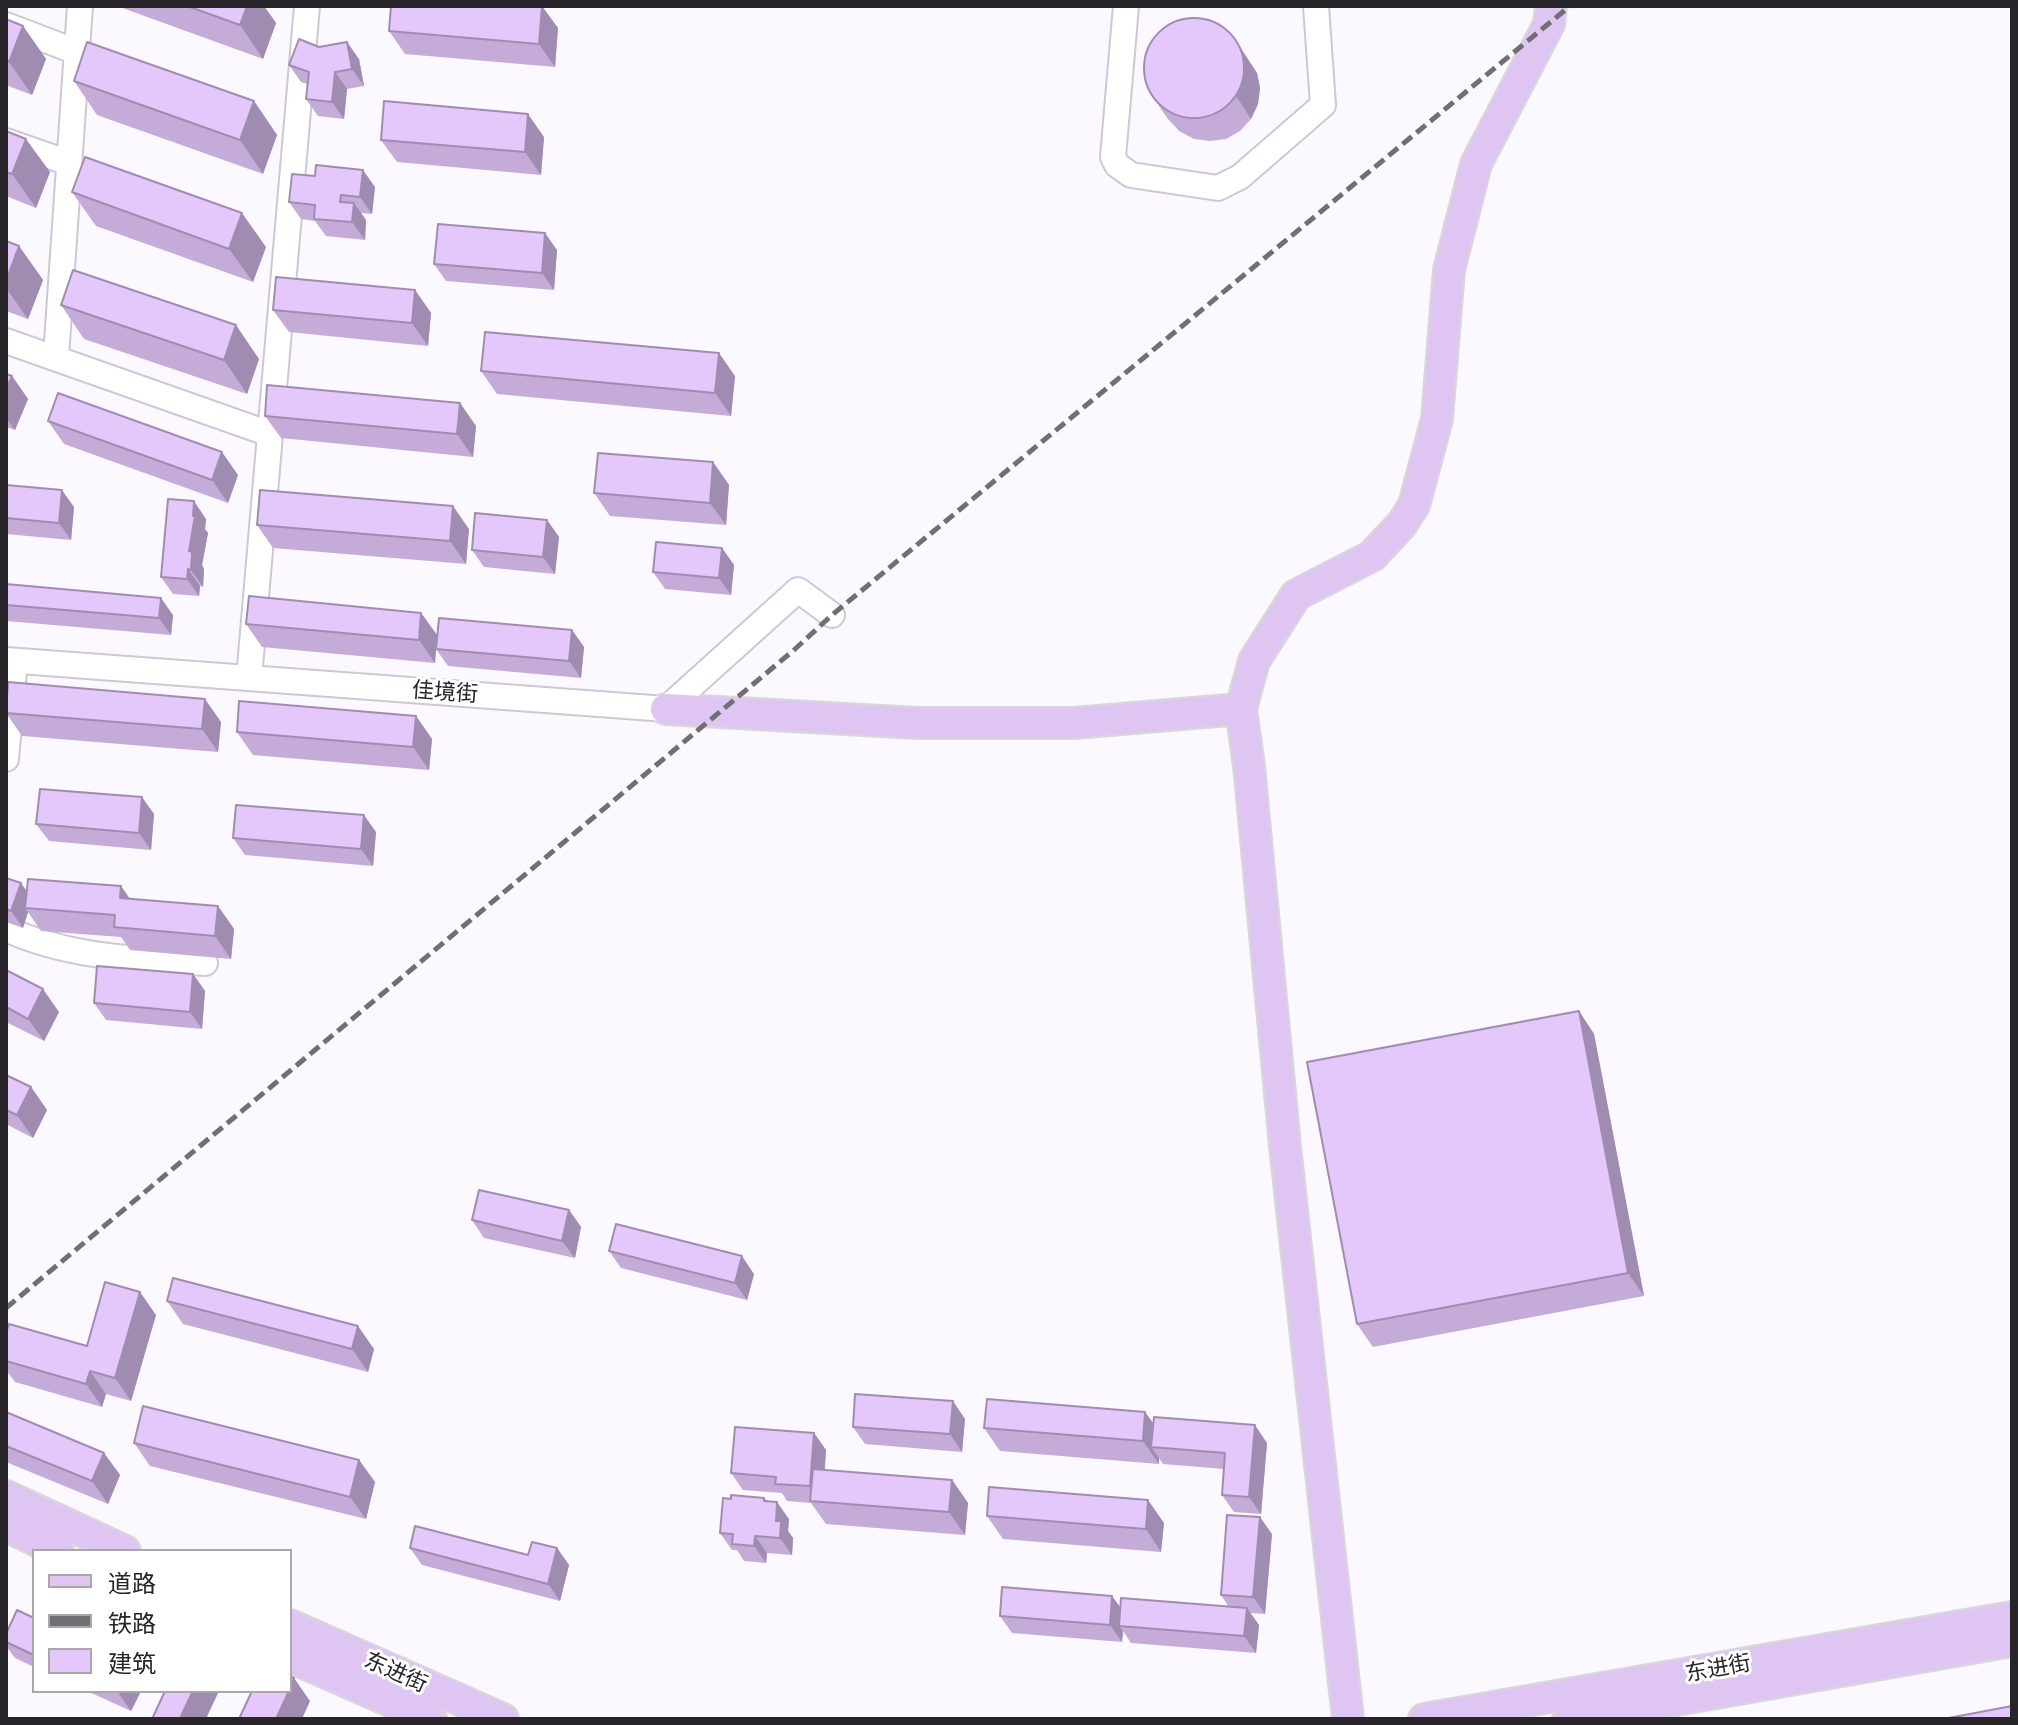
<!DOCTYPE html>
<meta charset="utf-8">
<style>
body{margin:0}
#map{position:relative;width:2018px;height:1725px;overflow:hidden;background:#fcf8ff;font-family:Barlow,"Noto Sans SC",sans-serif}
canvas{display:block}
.frame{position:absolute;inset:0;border:8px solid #27242a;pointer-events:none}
.legend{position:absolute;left:32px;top:1549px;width:260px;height:144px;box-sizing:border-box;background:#fff;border:2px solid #a9a7aa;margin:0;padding:10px 14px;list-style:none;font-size:24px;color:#27242a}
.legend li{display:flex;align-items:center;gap:16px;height:40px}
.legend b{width:40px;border:2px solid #a9a7aa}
</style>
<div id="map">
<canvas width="2018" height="1725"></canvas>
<div class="frame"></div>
<ul class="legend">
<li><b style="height:10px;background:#dfc6f2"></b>道路</li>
<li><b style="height:10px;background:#716e74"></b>铁路</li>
<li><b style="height:22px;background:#e5c8fb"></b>建筑</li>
</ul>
</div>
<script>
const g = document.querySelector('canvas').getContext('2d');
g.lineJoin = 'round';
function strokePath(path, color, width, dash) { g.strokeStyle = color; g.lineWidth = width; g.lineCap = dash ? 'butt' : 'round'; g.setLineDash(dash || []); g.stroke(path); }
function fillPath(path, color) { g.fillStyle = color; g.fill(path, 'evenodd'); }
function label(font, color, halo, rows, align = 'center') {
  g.font = font + ' Barlow,"Noto Sans SC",sans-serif'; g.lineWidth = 6; g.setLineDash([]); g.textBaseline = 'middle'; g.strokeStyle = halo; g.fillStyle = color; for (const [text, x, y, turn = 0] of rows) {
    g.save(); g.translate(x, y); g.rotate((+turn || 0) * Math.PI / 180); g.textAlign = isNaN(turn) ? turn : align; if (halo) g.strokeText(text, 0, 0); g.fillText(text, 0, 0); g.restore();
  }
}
const minor = new Path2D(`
 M1126,6l-13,151 4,8 14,10 87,13 22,-11 83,-72 -7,-99
 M6,25l71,27
 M6,141l63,22
 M6,341l264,93
 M56,357l24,-351
 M6,660l660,49 132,-119 34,25
 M249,678l58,-672
 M6,759l9,-98
 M6,929c64,29 130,30 199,34`);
const major = new Path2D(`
 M666,709l251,14h157l167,-14
 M6,1496l119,55
 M6,1526l52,25
 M290,1625l213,94
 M290,1657l141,62
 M1348,1719l-63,-573 -36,-380 -8,-57 13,-48 42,-66 76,-39 30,-32 12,-19 23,-86 12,-149 27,-106 73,-140 2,-18
 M1424,1719l588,-102
 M1568,1719l444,-78`);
strokePath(minor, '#cfc7d6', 28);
strokePath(major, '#d8d8d9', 34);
strokePath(minor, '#fff', 24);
strokePath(major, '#dfc6f2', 30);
strokePath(new Path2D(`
 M6,1308l788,-658 38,-35 738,-609`), '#716e74', 5, [12, 6]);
fillPath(new Path2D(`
 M117,6h147l12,17 -13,36z
 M6,19l17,7 23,33 -14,36 -26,-10z
 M558,28l-3,39 -150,-13 -16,-23z
 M1232,35l25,38 3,15 -2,16 -7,15 -11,12 -14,8 -16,2 -16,-2 -15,-8 -11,-12 -16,-23z
 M319,47l40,12 5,27 -17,3 -3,30 -26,-3 -12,-17 1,-15 -6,-2 -12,-17z
 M74,81l180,20 23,34 -14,39 -166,-59z
 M6,131l44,41 -14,36 -30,-12z
 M544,137l-3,38 -144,-13 -16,-22z
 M375,187l-3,27 -11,-1 5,7 -1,20 -39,-4 -11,-15 -14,-2 -12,-17z
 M72,192l194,55 -13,35 -157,-56z
 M6,241l13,5 24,34 -15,39 -22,-8z
 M557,250l-3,40 -108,-9 -12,-17z
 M415,290l16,23 -3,33 -139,-14 -16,-22z
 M61,305l198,54 -12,35 -163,-55z
 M481,371l254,5 -4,40 -234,-22z
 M6,374l6,2 16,23 -13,31 -9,-3z
 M460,403l16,23 -3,31 -192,-19 -16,-22z
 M48,421l190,54 -10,28 -164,-59z
 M713,462l16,23 -3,40 -116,-9 -16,-23z
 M6,485l68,22 -3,33 -65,-6z
 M206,519l-1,10 3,4 -6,32 2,4 -1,18 -3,-1 -1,10 -26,-2 -12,-17z
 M547,520l12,17 -4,37 -71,-7 -12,-17z
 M257,525l212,4 -3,35 -193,-16z
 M722,548l12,17 -3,30 -66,-6 -12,-17z
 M6,584l167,31 -2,20 -165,-14z
 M421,613l16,22 -2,28 -173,-16 -16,-23z
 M572,630l12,17 -3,31 -133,-12 -12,-17z
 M6,713l215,9 -3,30 -196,-16z
 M416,716l16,23 -3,31 -176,-15 -16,-23z
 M154,814l-3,36 -102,-9 -13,-17z
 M376,832l-3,34 -128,-11 -12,-17z
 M6,878l21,13 94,-5 8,13 89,7 16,23 -3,30 -101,-9 -9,-13 -80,-6 -13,-19 -5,16 -17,-6z
 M6,970l53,42 -15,29 -38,-19z
 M193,974l12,17 -3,38 -96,-9 -12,-17z
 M1579,1011l15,23 50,262 -271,51 -16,-23z
 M6,1075l25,12 16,23 -14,28 -27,-14z
 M569,1210l12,17 -6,31 -91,-20 -12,-18z
 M609,1251l145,23 -7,26 -126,-32z
 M167,1301l207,48 -6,23 -185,-48z
 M156,1315l-25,86 -25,-7 -4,13 -87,-25 -9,-12v-37l81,13z
 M6,1412l98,41 16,22 -12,29 -102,-42z
 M1145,1412l8,11 114,20 -6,71 -27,-2 -12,-17 2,-26 -61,-5 -4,-6v6l-159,-13 -16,-23z
 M965,1419l-3,33 -97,-8 -12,-17z
 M814,1433l12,17 -1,20 127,10 16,23 -3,32 -139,-11 -15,-21 -24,-2 -5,-8 -39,-3 -12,-17z
 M134,1443l225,17 16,22 -9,37 -216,-53z
 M764,1498l25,21 -1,12 5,7 -1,17 -25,-2 -1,10 -22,-2 -7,-11h-5l-12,-17 11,-34z
 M987,1516l177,7 -3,29 -158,-13z
 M1272,1534l-7,80 -15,-1 9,12 -3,28 -125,-10 -8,-12 -1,11 -110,-9 -12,-17 112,-20 9,12 108,-1 -8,-12z
 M410,1548l118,7 29,-7 12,17 -9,36 -138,-36z
 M34,1618v49l-19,-9 -9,-12v-12z
 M87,1691h54l-10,20z`), '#c5acd8');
fillPath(new Path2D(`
 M247,6h17l12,17 -13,36 -23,-34z
 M542,6l16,22 -3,39 -16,-23z
 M23,26l23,33 -14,36 -23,-33z
 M1232,35l25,38 3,15 -2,16 -7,15 -15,-23z
 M347,42l12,17 5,27 -12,-17z
 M335,72l12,17 -3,30 -12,-17z
 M254,101l23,34 -14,39 -23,-34z
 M528,114l16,23 -3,38 -16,-23z
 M26,139l24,33 -14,36 -24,-34z
 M363,170l12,17 -3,27 -12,-17z
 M354,203l12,17 -1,20 -13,-18z
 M242,213l24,34 -13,35 -24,-33z
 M545,233l12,17 -3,40 -12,-17z
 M19,246l24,34 -15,39 -22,-31v-7z
 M415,290l16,23 -3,33 -16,-23z
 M236,325l23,34 -12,35 -23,-34z
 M719,353l16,23 -4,40 -16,-23z
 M12,376l16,23 -13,31 -9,-12v-28z
 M460,403l16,23 -3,31 -16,-23z
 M222,452l16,23 -10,28 -16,-23z
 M713,462l16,23 -3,40 -16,-22z
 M62,490l12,17 -3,33 -12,-17z
 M194,501l12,18 -1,10 3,4 -6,32 2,4 -1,18 -12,-17 -2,-19z
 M453,506l16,23 -3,35 -16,-23z
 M547,520l12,17 -4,37 -12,-17z
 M722,548l12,17 -3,30 -12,-17z
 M188,569l12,17 -1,10 -12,-17z
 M161,598l12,17 -2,20 -12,-17z
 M421,613l16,22 -2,28 -16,-23z
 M572,630l12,17 -3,31 -12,-17z
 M205,699l16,23 -3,30 -16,-23z
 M416,716l16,23 -3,31 -16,-23z
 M142,797l12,17 -3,36 -12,-17z
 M364,815l12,17 -3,34 -12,-17z
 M21,883l12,17 -8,8 3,4 -5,16 -12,-17z
 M121,886l16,23 -17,-11z
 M218,906l16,23 -3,30 -16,-23z
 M193,974l12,17 -3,38 -12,-17z
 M43,989l16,23 -15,29 -16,-22z
 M1579,1011l15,23 50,262 -16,-23z
 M31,1087l16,23 -14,28 -16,-23z
 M569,1210l12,17 -6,31 -13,-17z
 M742,1256l12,18 -7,26 -12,-17z
 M140,1292l16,23 -25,86 -16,-23z
 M358,1326l16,23 -6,23 -16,-23z
 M90,1371l16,23 -4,13 -16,-23z
 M953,1401l12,18 -3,33 -12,-18z
 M1145,1412l16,22 -10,13 8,11v6l-16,-23z
 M1255,1425l12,18 -6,71 -12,-17z
 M814,1433l12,17 -4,53 -12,-17z
 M104,1453l16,22 -12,29 -16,-23z
 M359,1460l16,22 -9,37 -16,-22z
 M952,1480l16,23 -3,32 -16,-23z
 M764,1498l12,16 1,-12 12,17 -1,12 5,7 -1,17 -12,-17 -16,-37z
 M1148,1500l16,23 -3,29 -15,-23z
 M1260,1517l12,17 -7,80 -12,-17z
 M755,1536l12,17 -1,10 -12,-17z
 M557,1548l12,17 -9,36 -12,-17z
 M1112,1596l12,17 -5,13 4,5 -1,11 -12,-17z
 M1247,1608l12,17 -3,28 -12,-17z
 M294,1678l16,23 -8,18h-26l13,-28h1v-3z
 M121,1691h20l-10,20 -12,-17z
 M193,1691h26l-13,28h-22l-3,-3z`), '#a08cb0');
const building = new Path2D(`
 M187,6h60l-7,19z
 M391,6h151l-3,38 -150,-13z
 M1144 68a50 50 0 1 1 100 0a50 50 0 1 1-100 0Z
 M6,19l17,7 -14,36 -3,-2z
 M299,39l20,8 28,-5 5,27 -17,3 -3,30 -26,-3 3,-27 -20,-7z
 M87,42l167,59 -14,39 -166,-59z
 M384,101l144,13 -3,38 -144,-12z
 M6,131l20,8 -14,35 -6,-2z
 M85,157l157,56 -13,36 -157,-57z
 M316,165l47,5 -3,27 -19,-2 -1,7 14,1 -2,19 -38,-3 1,-14 -26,-3 3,-28 23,2z
 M438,224l107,9 -3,40 -108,-9z
 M6,241l13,5 -13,35z
 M73,270l163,55 -12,35 -163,-55z
 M276,277l139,13 -3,33 -139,-13z
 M485,332l234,21 -4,40 -234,-22z
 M6,374l6,2 -6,14z
 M267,385l193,18 -3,31 -192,-18z
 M58,393l164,59 -10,28 -164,-59z
 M598,453l115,9 -3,41 -116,-10z
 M6,485l56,5 -3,33 -53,-5z
 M260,490l193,16 -3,35 -193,-16z
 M168,499l26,2 -1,15h2l-6,35 3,1 -1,18 -3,-1 -1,10 -26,-2z
 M475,513l72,7 -4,37 -71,-7z
 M656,542l66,6 -3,30 -66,-6z
 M6,584l155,14 -2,20 -153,-13z
 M249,596l172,17 -2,27 -173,-16z
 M439,618l133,12 -3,31 -133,-12z
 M8,682l197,17 -3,30 -196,-16z
 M239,701l177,15 -3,31 -176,-15z
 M40,789l102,8 -3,36 -103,-9z
 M236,805l128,10 -3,34 -128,-11z
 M6,878l15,5 -10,28 -5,-2z
 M28,879l93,7 -1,12 98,8 -3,30 -101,-9 1,-12 -90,-7z
 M97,966l96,8 -3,38 -96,-9z
 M6,970l37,19 -15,30 -22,-12z
 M1579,1011l49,262 -271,51 -50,-262z
 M6,1075l25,12 -14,28 -11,-5z
 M479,1190l90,20 -7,31 -90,-21z
 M616,1224l126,32 -7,27 -126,-32z
 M173,1278l185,48 -6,23 -185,-48z
 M105,1282l35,10 -25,86 -25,-7 -4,13 -80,-23v-28l3,-9 78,22z
 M855,1394l98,7 -3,33 -97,-7z
 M987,1399l158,13 -2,29 -159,-13z
 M143,1406l216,54 -9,37 -216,-54z
 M6,1412l98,41 -12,28 -86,-35z
 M1154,1417l101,8 -6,72 -27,-2 3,-42 -74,-6z
 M735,1427l79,6 -4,53 -35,-2 1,-7 -45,-4z
 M813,1469l139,11 -3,32 -139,-11z
 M989,1487l159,13 -2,29 -159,-13z
 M731,1495l33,3v3l13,1 -1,19h5l-1,17 -25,-2 -1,10 -22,-2 1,-10 -13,-1 3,-35 8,1z
 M1227,1515l33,2 -7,80 -32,-2z
 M415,1526l113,29 4,-13 25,6 -9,36 -138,-36z
 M1002,1587l110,9 -2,29 -110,-9z
 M1121,1598l126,10 -3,28 -125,-10z
 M17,1610l17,8v37l-28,-13v-8z
 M290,1676l4,2 -4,10z
 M165,1691h28l-12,25 8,3h-37z
 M252,1691h37l-13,28h-37z
 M2012,1706v13h-69z`);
fillPath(building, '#e5c8fb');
strokePath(building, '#a08cb0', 2);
label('22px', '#27242a', '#fff', [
 ["佳境街",445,692,4],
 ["东进街",1718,1668,-10],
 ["东进街",396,1672,24]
]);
</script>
